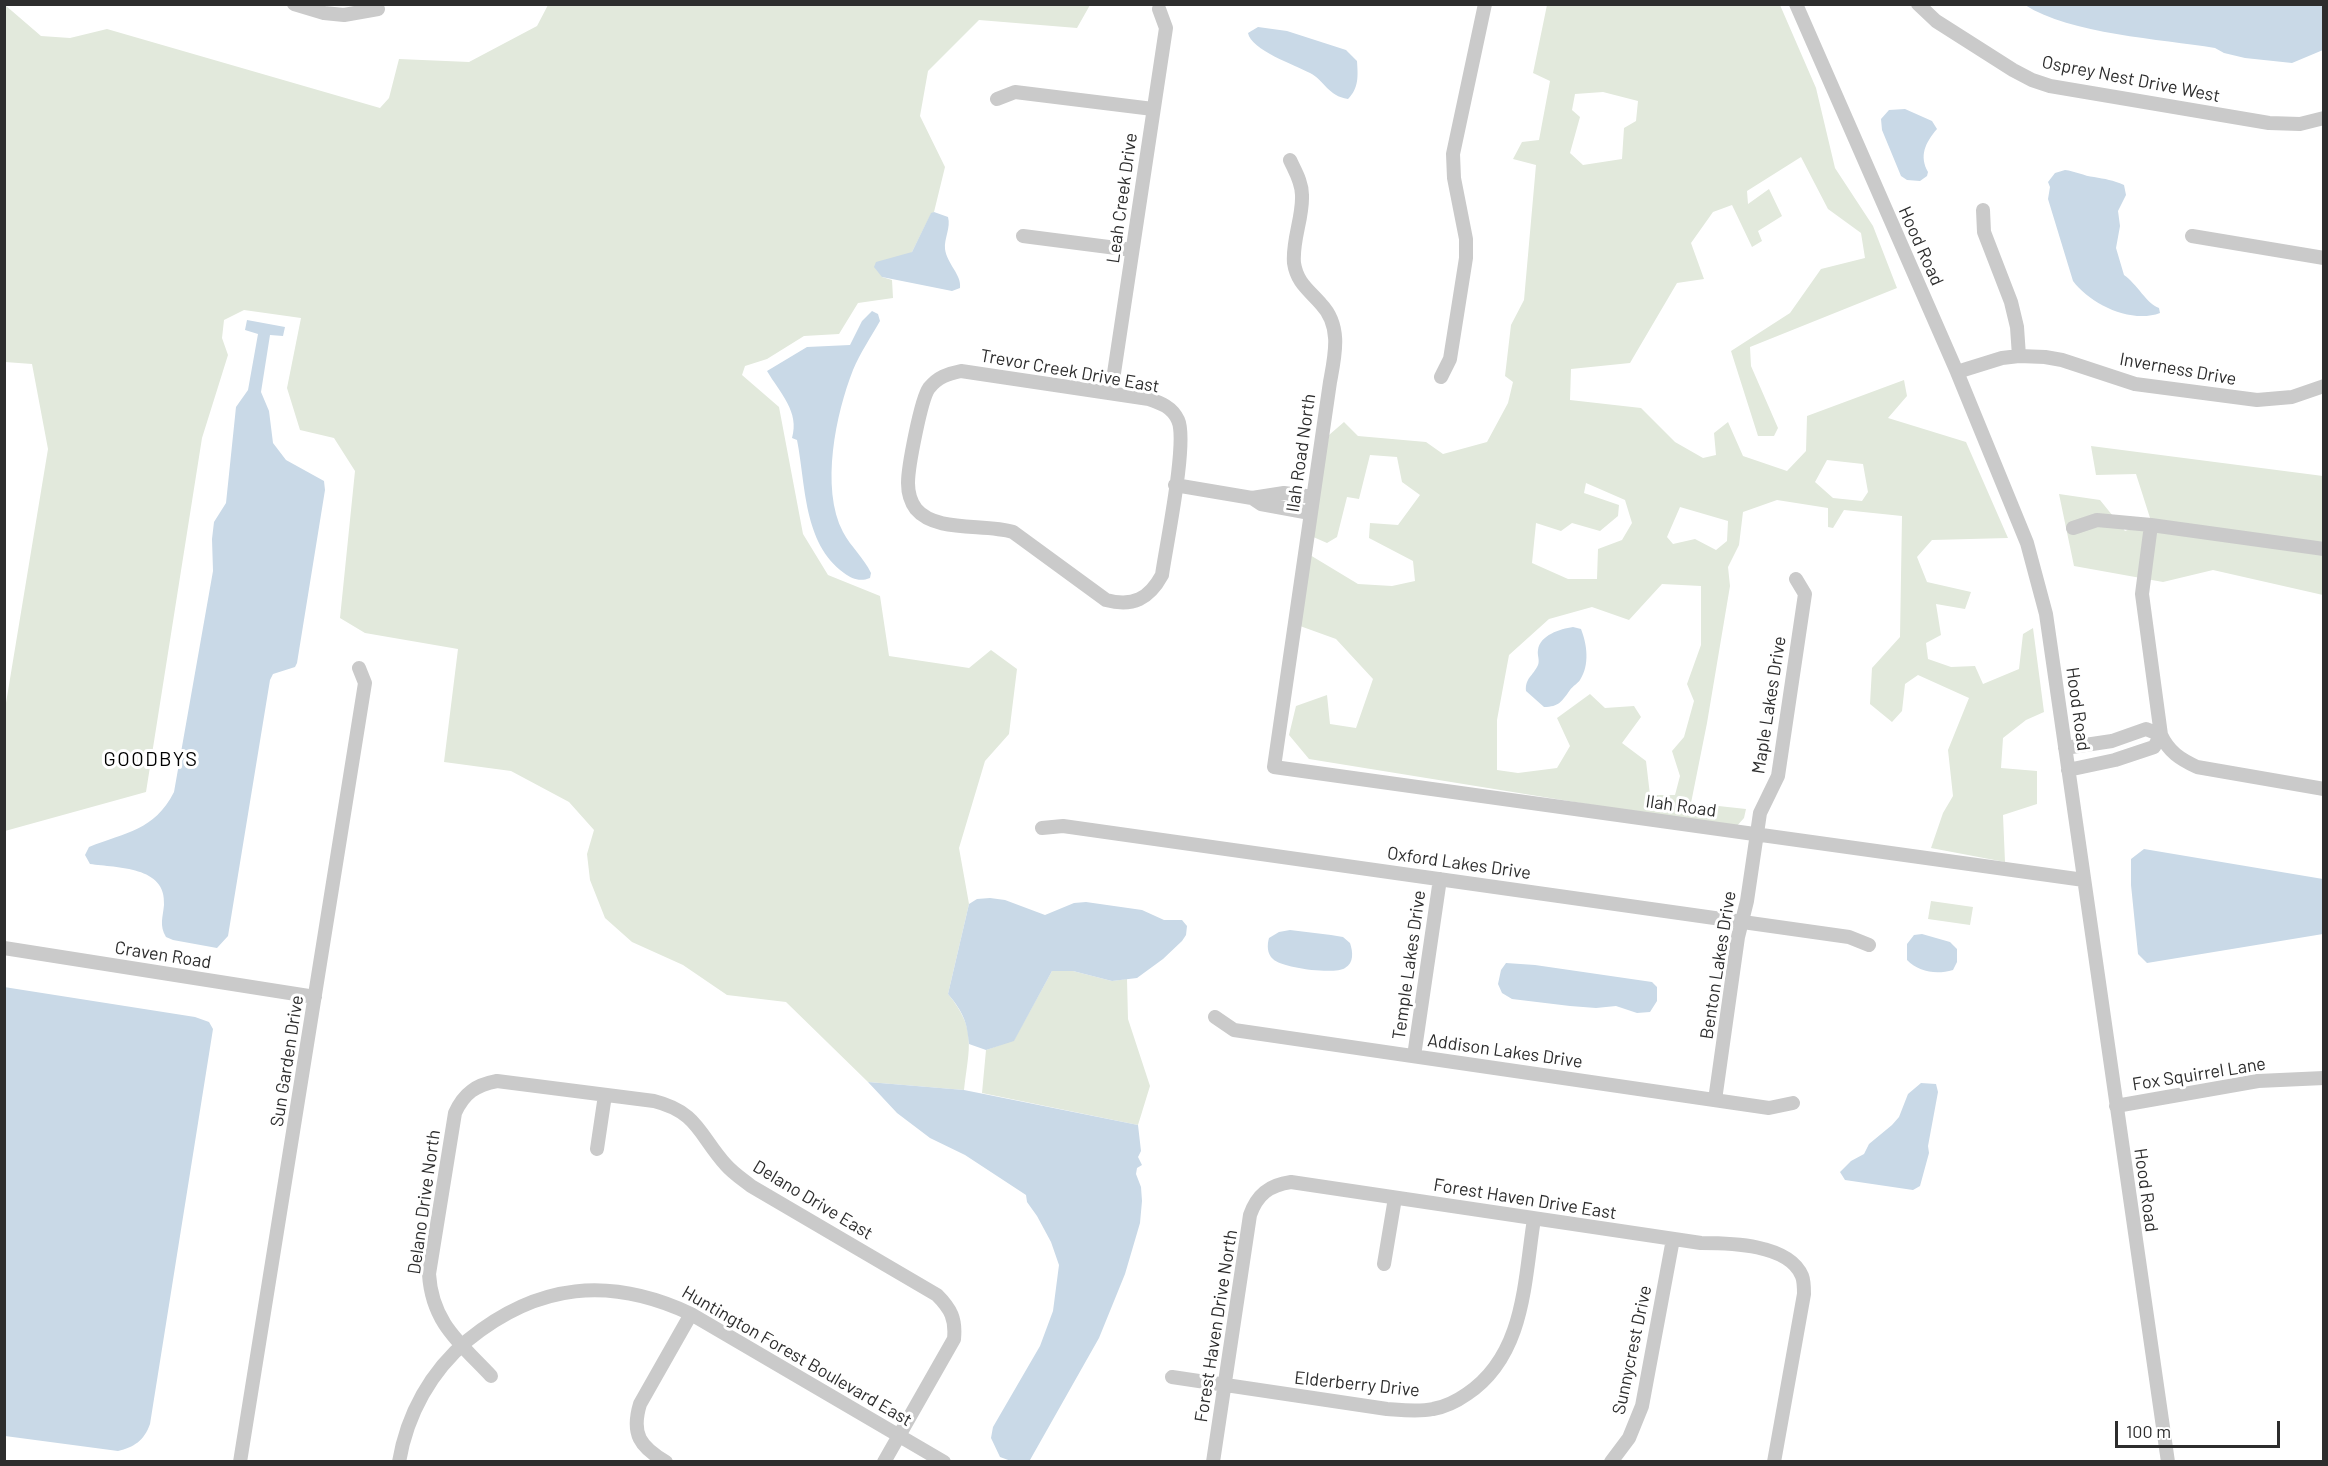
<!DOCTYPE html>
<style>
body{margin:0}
#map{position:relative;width:2328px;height:1466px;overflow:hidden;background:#fff;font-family:Barlow,sans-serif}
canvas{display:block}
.frame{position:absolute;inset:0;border:6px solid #2d2d2d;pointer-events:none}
.scale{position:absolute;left:2115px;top:1421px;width:165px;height:27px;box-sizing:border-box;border:3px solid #2d2d2d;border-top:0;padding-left:8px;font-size:18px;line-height:21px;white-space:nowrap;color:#2d2d2d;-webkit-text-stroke:4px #fff;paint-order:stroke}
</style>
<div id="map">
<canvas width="2328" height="1466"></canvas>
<div class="frame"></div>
<div class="scale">100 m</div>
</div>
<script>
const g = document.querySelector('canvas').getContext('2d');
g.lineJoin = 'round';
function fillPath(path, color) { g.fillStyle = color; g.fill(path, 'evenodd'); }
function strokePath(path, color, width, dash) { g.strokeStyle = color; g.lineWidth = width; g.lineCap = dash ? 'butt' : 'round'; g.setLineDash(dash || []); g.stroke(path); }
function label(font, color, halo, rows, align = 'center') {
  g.font = font + ' Barlow,sans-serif'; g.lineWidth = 6; g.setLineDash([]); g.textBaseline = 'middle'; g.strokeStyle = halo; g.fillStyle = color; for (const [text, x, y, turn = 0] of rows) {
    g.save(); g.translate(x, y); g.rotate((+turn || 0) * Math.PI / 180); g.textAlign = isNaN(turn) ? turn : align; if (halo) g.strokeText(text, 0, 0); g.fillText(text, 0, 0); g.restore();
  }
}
fillPath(new Path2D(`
 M5,5l36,31 29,2 37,-9 273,79 9,-10 10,-39 70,3 68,-36 11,-21h542l-13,23 -98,-8 -51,51 -8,45 25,51 -11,45 -3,2 -19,38 -30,25 10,3 1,18 -35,5 -19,31 -35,2 -37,23 -22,7 -3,9 37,32 24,127 25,41 52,21 9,60 80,12 22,-18 26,19 -8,65 -24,27 -26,87 10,56 -21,90c29,35 21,53 16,96l-96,-8 -82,-80 -59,-7 -44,-30 -51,-23 -27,-24 -15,-38 -3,-26 7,-24 -25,-28 -58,-31 -67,-9 14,-113 -93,-16 -25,-15 15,-147 -21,-33 -34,-8 -13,-42 14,-70 -57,-8 -20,10 -2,18 6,17 -26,83 -56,354 -141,39v-122l43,-260 -16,-85 -27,-2z
 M1547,5h233l36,83 19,80 38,58 24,62 -147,59 1,19 27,62 -4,8h-16l-27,-85 59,-38 31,-44 44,-11 -4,-25 -33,-24 -27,-52 -54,34 1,13 21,-15 13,27 -24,15 4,10 -10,6 -20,-42 -19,7 -22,31 13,36 -27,4 -47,80 -59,6 -1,31 71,8 34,34 28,16 13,-3 -2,-22 14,-11 15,34 44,15 19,-20 1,-35 97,-36 3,16 -19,22 78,24 42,96 -76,2 -15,17 10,25 44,10 -6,17 -29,-5 5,31 -15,8 2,16 23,8 24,-1 8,18 36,-15 4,-35 10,-6 11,84 -18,8 -23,18 -2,30 36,3v33l-34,11 2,47 -74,-14 12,-35 10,-17 -5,-46 21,-52 -51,-23 -13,9 -3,27 -10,11 -22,-18 2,-36 28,-31 2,-121 -58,-6 -11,18 -5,-1v-19l-51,-8 -34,12 -4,33 -11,22 2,19 -23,137 -16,80 55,6 -2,9 -9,10 -426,-69 -20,-24 7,-29 31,-11 3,29 26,4 17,-49 -37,-40 -36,-13 10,-71 48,29 34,2 23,-5 -2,-20 -44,-23 1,-15 28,2 22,-30 -18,-13 -5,-25 -27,-2 -11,44 -12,-2 -10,40 -10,6 -16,-7 18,-101 15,-13 14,14 68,6 17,12 44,-12 21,-39 5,-21 -8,-6 6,-51 13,-25 12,-135 -23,-6 9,-17 17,-2 11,-59 -17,-8zM1603,92l35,9 -2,20 -12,7 -2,31 -39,6 -13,-12 10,-36 -8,-7 3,-16zM1827,460l36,4 5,28 -6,9 -29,-3 -18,-16zM1586,483l39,17 7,23 -10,17 -24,9 -1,30h-29l-36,-16 4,-40 25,8 11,-8 28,8 18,-15 1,-11 -35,-12zM1680,507l48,14 -1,20 -11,9 -21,-11 -22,5 -6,-7zM1662,584l39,2v59l-14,39 7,17 -10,36 -12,14 8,25 -5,19h-25l-4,-34 -24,-18 19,-26 -7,-11 -29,2 -15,-14 -33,24 13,28 -13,22 -39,5 -21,-3v-50l12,-65 40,-36 43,-12 37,13z
 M2091,446l232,30v119l-110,-25 -50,12 -89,-16 -15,-72 41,6 25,31 26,-10 -15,-47 -40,1z
 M1931,901l42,6 -3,18 -42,-6z
 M1052,971h21l39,10 15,-2 1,40 22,67 -12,39 -156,-32 4,-43 28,-10z`), '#e2e9dc');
fillPath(new Path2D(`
 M2025,5h298v45l-31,13 -47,-5 -21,-5 -9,-5c-54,-9 -145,-14 -190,-43z
 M1258,27l29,4 59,19 11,11c1,15 2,27 -9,38 -20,-3 -23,-18 -38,-26 -15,-8 -59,-23 -62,-40z
 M1905,109l27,12 5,8c-12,14 -18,27 -9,43l-1,4 -7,5 -13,-1 -6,-4 -19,-46 -1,-11 8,-9z
 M2065,170c10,1 19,6 29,7 11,2 19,3 30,8l2,10 -8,16 2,15 -4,22 8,27c13,9 23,29 35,33l1,5c-29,11 -70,-9 -87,-32l-25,-82 2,-12 -2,-5 7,-9z
 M934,212l14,5c3,11 -4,21 -3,32 2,15 17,26 15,39l-8,3 -70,-14 -8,-10 2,-5 36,-10 19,-39z
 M872,311l6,3 2,7c-9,16 -20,32 -27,49 -17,43 -33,118 -10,162 8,15 21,26 28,41l-1,5c-10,4 -18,1 -26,-5 -41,-30 -38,-88 -47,-133l-5,-2c8,-26 -12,-45 -25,-67l40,-24 43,-2 12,-24z
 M247,320l38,7 -2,9 -13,-1 -9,57 8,19 4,32 13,17 38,21 1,9 -28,173 -2,4 -22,7 -3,6 -42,256 -11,12 -44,-8 -7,-3c-7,-12 -3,-20 -2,-32 3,-39 -47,-37 -74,-41l-5,-9 4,-8c37,-15 65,-16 85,-55l39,-221 -1,-32 2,-17 12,-19 10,-96 12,-17 10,-56 -13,-4z
 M1573,627l8,2c6,15 9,36 -1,51 -2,3 -7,6 -10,10 -8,11 -11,17 -26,17l-18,-16c-1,-13 7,-15 12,-26 2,-5 -1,-10 0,-15 2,-15 22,-21 35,-23z
 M2144,849l179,30v55l-176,29 -9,-9 -7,-69v-26z
 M990,898l15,2 40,15 29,-12 12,-1 56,8 22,10h18l5,6 -1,9 -4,6 -19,18 -26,19 -25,3 -39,-10h-21l-38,70 -28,9 -17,-6c-2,-23 -6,-32 -21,-50l21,-90 8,-5z
 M1290,930l41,5 12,2 7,6c3,9 4,20 -5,25 -10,7 -64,0 -72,-9 -6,-5 -6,-14 -4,-21l10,-6z
 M1922,934l28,8 7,7v13l-4,8c-17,5 -34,2 -46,-10v-16l7,-9z
 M1506,963l29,2 117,17 5,5v14l-7,11 -13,1 -21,-7 -20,2 -26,-2 -58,-7 -10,-6 -4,-9 3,-14z
 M4,987l191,30 14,5 4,7 -63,395c-6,17 -16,23 -32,27l-113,-15z
 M868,1082l96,8 174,35 3,26 -3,6 4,8 -5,3 -1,6 5,13 1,14 -2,22 -15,51 -26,64 -69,122 -19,1 -11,-4 -9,-19 2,-11 47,-81 13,-35 6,-46 -8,-23 -14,-26 -10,-14 -1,-7 -61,-40 -35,-17 -33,-25z
 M1921,1083l15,1 2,8 -10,54 1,7 -9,33 -7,4 -68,-10 -5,-8 11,-11 13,-7 5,-10 23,-19 7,-8 9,-23z`), '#c9d9e7');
strokePath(new Path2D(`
 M294,4l30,9 20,2 34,-6
 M1796,4l161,368 70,171 19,71 122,848
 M1918,4l18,17 77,49 19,10 18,6 219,37 31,1 24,-6
 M997,99l18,-7 138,17
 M1290,160c5,11 12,22 12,35 1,23 -10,45 -8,68 3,20 15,27 27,41 21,22 14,51 9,78l-56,385 810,113
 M1983,210l1,22 27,70 6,25 2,29
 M1023,236l109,14
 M2192,236l132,22
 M961,371l188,28c12,4 23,8 29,21 10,21 -12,126 -16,155 -13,24 -29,32 -56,25l-93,-68c-28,-9 -77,1 -97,-23 -6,-8 -8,-17 -8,-26 0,-16 13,-84 21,-95 9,-11 18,-14 32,-17z
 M1957,372l45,-14 17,-2 26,1 17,3 73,24 122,16 35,-3 32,-11
 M1441,377l9,-18 16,-101v-19l-12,-61 -1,-24 32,-150
 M1111,393l55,-365 -7,-19
 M1175,485l77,13 32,-5 29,4
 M1252,498l9,6 49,9
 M2073,528l24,-8 54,5
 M2324,549l-173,-24 -9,69 19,141c8,17 19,24 36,32l127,22
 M2065,748l47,-7 34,-12 15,6 -7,12 -39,13 -47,10
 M1042,828l21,-2 786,111 20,8
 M4,948l311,49
 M1215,1017l19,13 535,78 24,-5
 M1414,1056l26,-177
 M1715,1100l23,-163 9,-36 13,-88 18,-37 27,-182 -9,-15
 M2116,1106l142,-25 66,-3
 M597,1149l8,-54
 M1384,1264l11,-66
 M491,1376c-31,-33 -59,-53 -62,-102l26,-161c9,-20 21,-28 42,-32l157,20c44,11 45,34 72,64 7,8 16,14 25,21l186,109c14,14 19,24 17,44l-70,123
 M1172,1377l215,32c15,1 31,3 46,0 12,-2 24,-8 34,-15 58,-39 57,-112 67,-175
 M240,1462l125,-779 -6,-15
 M399,1462c8,-48 32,-91 69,-122 70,-57 142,-64 223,-26l253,148
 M666,1462c-26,-15 -35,-28 -26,-58l51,-90
 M1213,1462l37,-247c7,-20 19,-30 41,-33l410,61c29,0 88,1 101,33 2,5 2,12 2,18l-30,168
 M1611,1462l18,-24 13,-32 31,-167`), '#cacaca', 14);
label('18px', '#2d2d2d', '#fff', [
 ["Osprey Nest Drive West",2131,79,11],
 ["Leah Creek Drive",1122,198,-82],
 ["Hood Road",1921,246,66],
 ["Inverness Drive",2178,369,10],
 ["Trevor Creek Drive East",1070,371,10],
 ["Ilah Road North",1301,453,-82],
 ["Maple Lakes Drive",1769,705,-81],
 ["Hood Road",2078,709,82],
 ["Ilah Road",1681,806,8],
 ["Oxford Lakes Drive",1459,863,8],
 ["Craven Road",163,955,9],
 ["Temple Lakes Drive",1409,965,-82],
 ["Benton Lakes Drive",1718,965,-81],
 ["Addison Lakes Drive",1505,1051,8],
 ["Sun Garden Drive",287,1061,-81],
 ["Fox Squirrel Lane",2199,1074,-9],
 ["Hood Road",2146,1190,82],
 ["Forest Haven Drive East",1525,1199,9],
 ["Delano Drive East",813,1200,31],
 ["Delano Drive North",424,1202,-82],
 ["Forest Haven Drive North",1216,1326,-81],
 ["Sunnycrest Drive",1632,1350,-78],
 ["Huntington Forest Boulevard East",797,1356,30],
 ["Elderberry Drive",1357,1384,6]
]);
g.letterSpacing = '1.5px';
label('20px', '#000', '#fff', [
 ["GOODBYS",151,759]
]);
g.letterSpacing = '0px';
</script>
